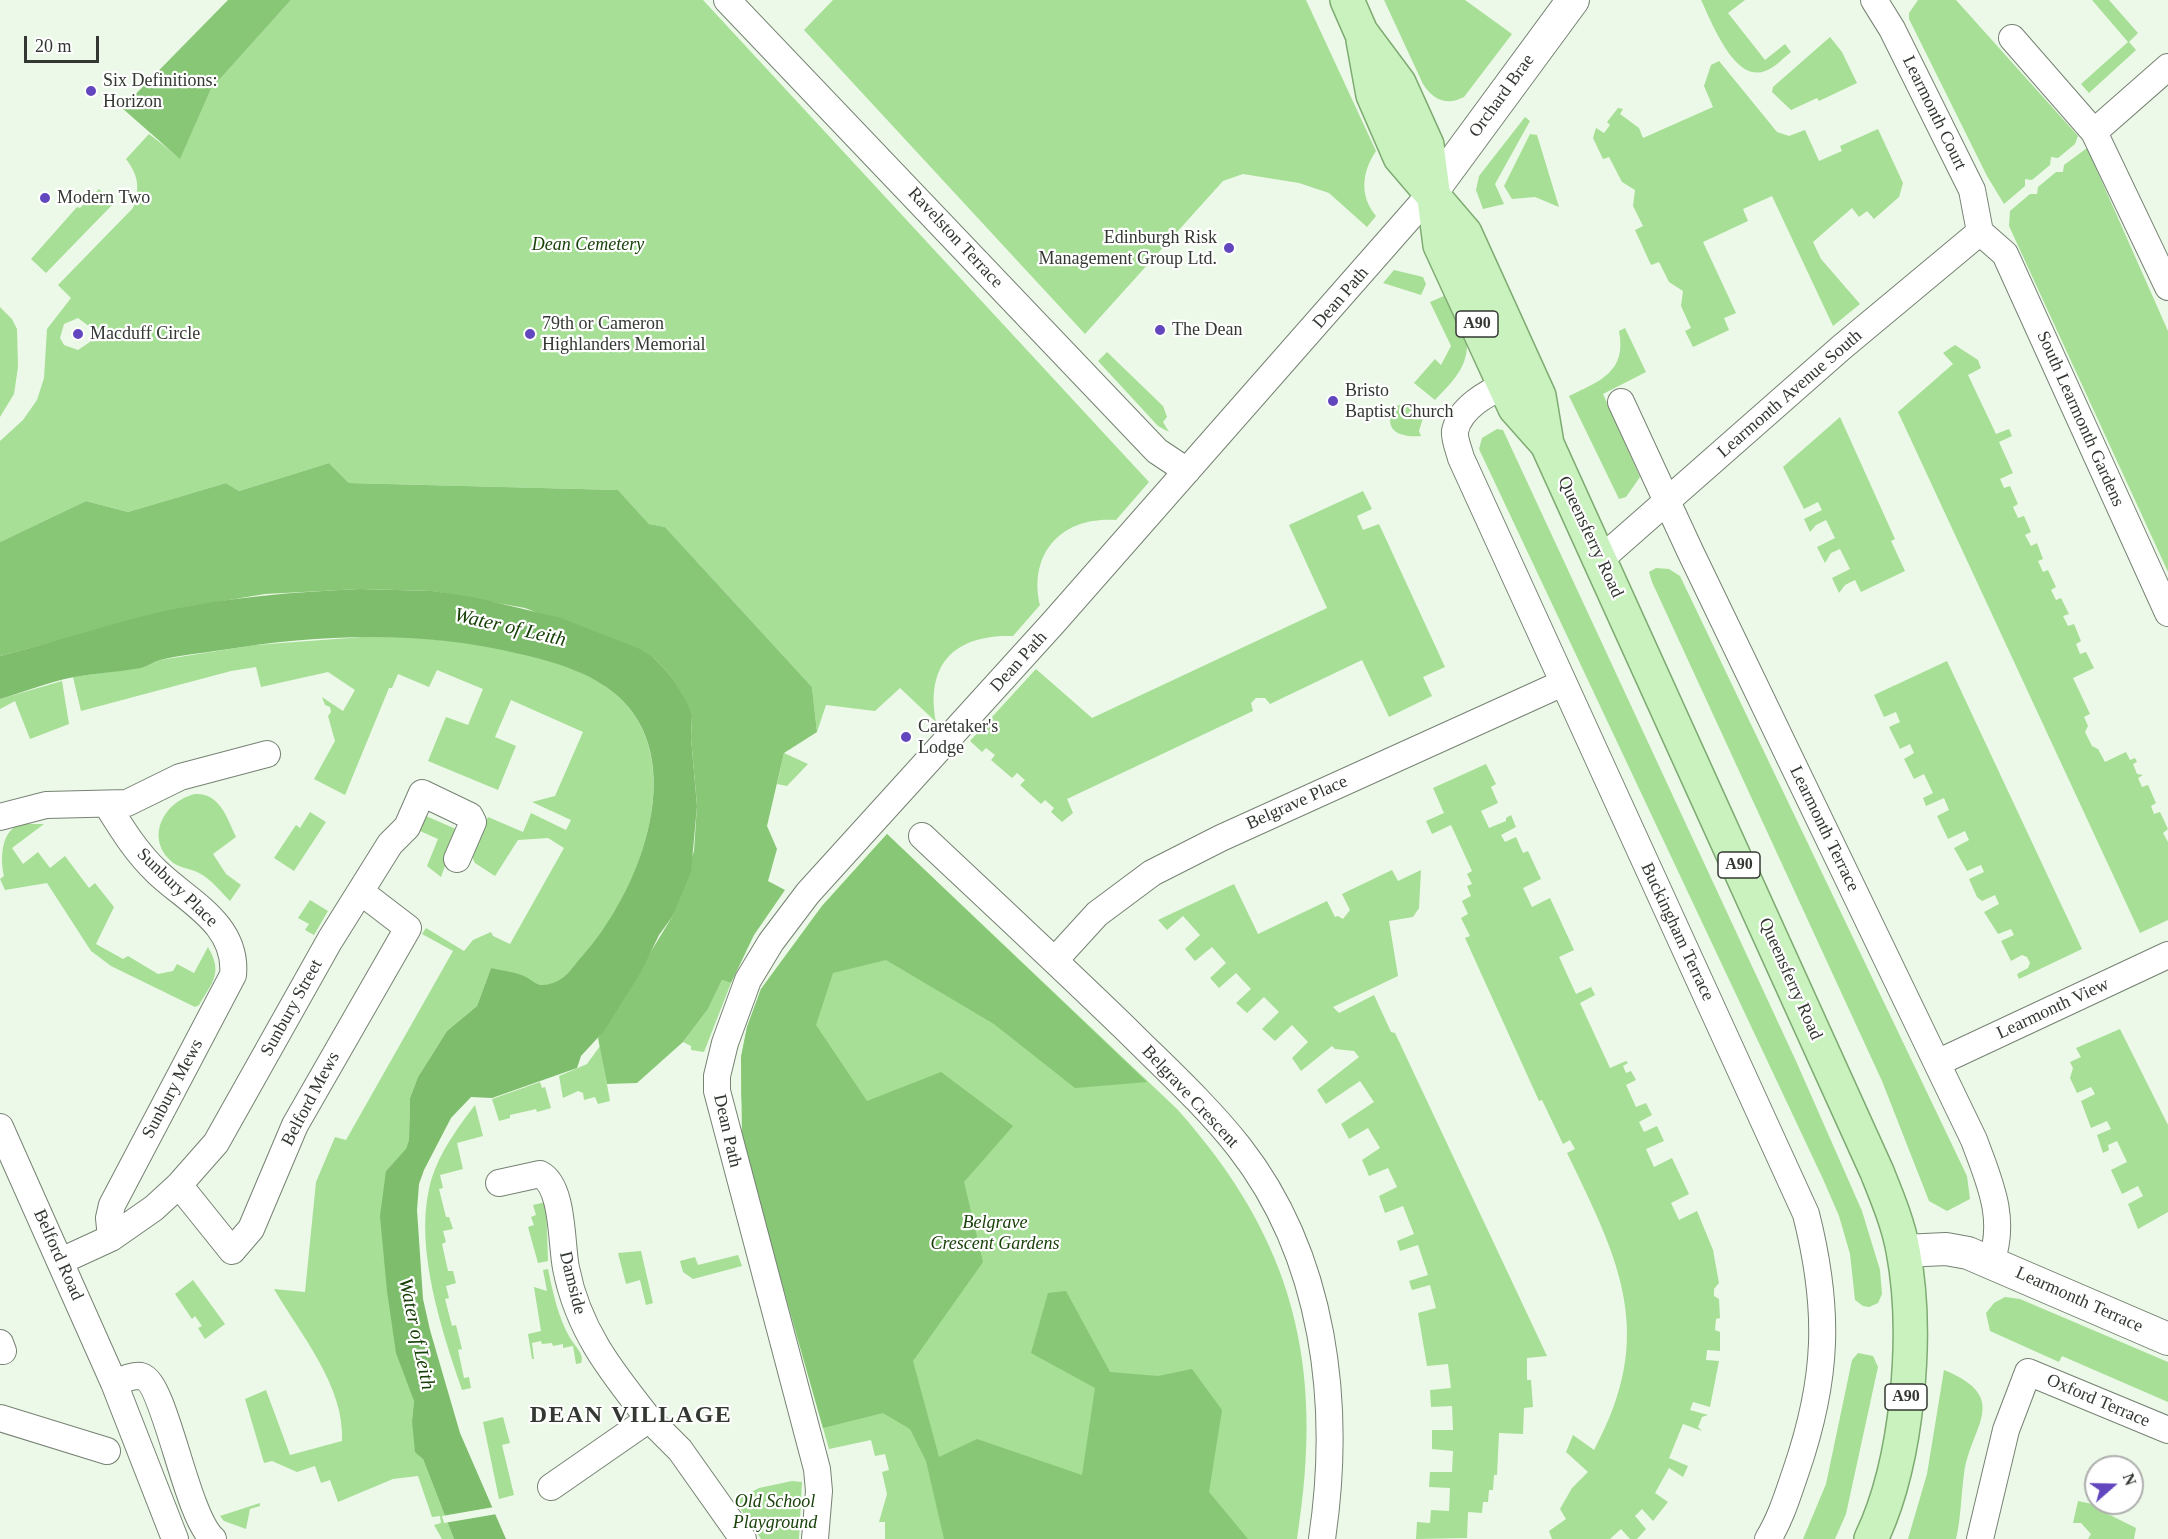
<!DOCTYPE html>
<style>
body{margin:0}
#map{position:relative;width:2168px;height:1539px;overflow:hidden;background:#ecf9e8;font-family:"Times New Roman",serif}
canvas{display:block}
.north{position:absolute;left:2084px;top:1455px;width:60px;height:60px;box-sizing:border-box;background:#fff;border:2px solid #adafad;border-radius:50%;rotate:70deg;font-size:16px;font-weight:700;line-height:24px;text-align:center;color:#333832}
.north::after{content:'';display:block;margin:auto;width:21px;height:27px;background:#6246be;clip-path:polygon(50% 0,100% 100%,50% 72%,0 100%)}
.scale{position:absolute;left:24px;top:36px;width:75px;height:27px;box-sizing:border-box;border:3px solid #333832;border-top:0;padding-left:8px;font-size:18px;line-height:21px;white-space:nowrap;color:#333832;-webkit-text-stroke:4px #fff;paint-order:stroke}
</style>
<div id="map">
<canvas width="2168" height="1539"></canvas>
<div class="north">N</div>
<div class="scale">20 m</div>
</div>
<script>
const g = document.querySelector('canvas').getContext('2d');
g.lineJoin = 'round';
function fillPath(path, color) { g.fillStyle = color; g.fill(path, 'evenodd'); }
function strokePath(path, color, width, dash) { g.strokeStyle = color; g.lineWidth = width; g.lineCap = dash ? 'butt' : 'round'; g.setLineDash(dash || []); g.stroke(path); }
function label(font, color, halo, rows, align = 'center') {
  g.font = font + ' "Times New Roman",serif'; g.lineWidth = 4.5; g.setLineDash([]); g.textBaseline = 'middle'; g.strokeStyle = halo; g.fillStyle = color; for (const [text, x, y, turn = 0] of rows) {
    g.save(); g.translate(x, y); g.rotate((+turn || 0) * Math.PI / 180); g.textAlign = isNaN(turn) ? turn : align; if (halo) g.strokeText(text, 0, 0); g.fillText(text, 0, 0); g.restore();
  }
}
fillPath(new Path2D(`
 M291,0h412l446,482 -33,38c-53,-4 -88,32 -76,85l-27,31c-58,-2 -88,28 -77,86l-36,-34 -25,23 -49,-6 -9,27 -5,-45 -147,-160 -16,-3 -31,-34 -269,-7 -20,-20 -90,28 -13,-8 -98,29 -42,-11 -86,41v-101l23,-21 14,-20 7,-22 3,-49 24,-31 -13,-13 75,-77c7,-19 6,-32 -7,-49l23,-25 31,24 31,-69zM78,318l12,9v15l-12,8 -14,-5 -4,-7 4,-14z
 M833,0h473l70,151c-14,21 -17,44 0,65l-9,11 -38,-34 -30,-10 -56,-9 -20,7 -138,153 -281,-304z
 M1384,0h81l47,34 -48,63c-17,9 -31,3 -41,-13z
 M1701,0h44l-17,13 37,47 20,-16 6,8c-8,6 -16,16 -26,19 -31,12 -54,-51 -64,-71z
 M1918,0h38l122,136 -3,8 -17,14 -7,-1 -1,8 -18,15 -7,-1v7l-21,18 -17,-28 -78,-157v-6z
 M2092,0h17l29,33 -9,9 7,8 -47,43 -8,-9 47,-42z
 M1830,37l12,15 15,31 -38,18 -2,-3 -26,12 -19,-18 1,-5z
 M1719,61l58,71 12,4 16,-6 14,31 23,-10 -2,-5 38,-17 25,54 -4,14 -25,22 -7,-8 -8,6 -7,-9 -39,34 8,17 39,45 -27,22 -61,-130 -29,13 5,12 -45,21 33,71 -12,5 5,12 -36,17 -8,-16 6,-3 -10,-22 2,-15 -14,-9 -10,-20 -8,3 -16,-35 8,-4 -10,-20 2,-16 -13,-8 -13,-25 -6,2 -10,-21 3,-10 8,5 6,-8 -3,-3 11,-14 5,1 -3,5 19,14 4,10 70,-31 -9,-21 7,-21z
 M1525,117l5,4 -35,63 9,20 -21,5 -7,-19 3,-14z
 M1530,134l7,1 22,72 -24,-10 -23,2 -8,-13z
 M2087,148l81,183v241l-159,-346 1,-15 20,-17h7l1,-7 18,-15h7l1,-7z
 M99,189l15,14 -68,70 -15,-14 46,-52 3,1z
 M1394,270l29,7 3,7 -5,11 -38,-12z
 M1444,296l23,49c0,24 -17,39 -32,55l-21,-17 21,-24 6,6 10,-19 -21,-44z
 M0,307l12,12 5,10 1,38 -4,27 -14,23z
 M1625,328l21,44 -43,22 37,83 -14,20 -7,2 -50,-103c31,-15 58,-24 50,-65z
 M1955,345l23,15 3,8 -13,7 28,59 13,-5 3,7 -13,6 14,31 -13,6 4,9 6,-2 8,18 -5,3 5,11 6,-2 7,16 -6,3 6,11 6,-3 6,16 -5,2 5,11 5,-2 8,17 -5,3 5,10 5,-2 8,16 -6,2 5,10 6,-2 7,17 -5,3 4,10 6,-2 8,16 -21,10 17,36 -6,3 4,9 -3,6 7,14 6,3 7,13 21,-10 4,8 5,-2 2,4 -4,2 4,10 6,1 -5,3 4,9 6,-2 8,18 -5,3 3,8 6,-2 8,17 -5,4 5,9v78l-28,13 -242,-521 55,-48 -10,-11z
 M1107,352l56,54 4,11 -4,5 6,10 -11,-6 -60,-65z
 M1404,404l21,7 -6,20 2,5c-21,2 -41,-6 -25,-30z
 M1840,417l55,122 -4,2 14,30 -44,21 -6,-12 -10,5 -6,8 -7,-15 18,-9 -10,-20 -9,4 -6,10 -8,-16 18,-9 -9,-18 -10,5 -6,7 -6,-13 18,-9 -4,-8 -14,7 -21,-42z
 M1497,429l6,1 293,631 66,150 18,59 2,24 -4,9 -9,4 -6,-1 -8,-6 -5,-46 -11,-38 -16,-37 -344,-730 3,-11z
 M1363,491l9,18 -15,7 6,14 16,-6 66,143 -22,10 9,19 -43,21 -27,-57 -92,44 -5,-6h-9l-5,5 2,8 -186,88 6,14 -11,9 -11,-10 3,-4 -9,-8 -4,4 -21,-19 5,-5 -8,-7 -5,5 -21,-18 4,-5 -9,-7 -4,4 -12,-11 66,-72 56,49 235,-110 -38,-83z
 M1656,568l13,1 11,7 287,600 3,23 -23,12 -18,-10 -47,-120 -230,-499 -3,-10z
 M376,636c69,2 197,13 247,65 65,68 14,194 -39,253 -11,12 -16,25 -32,30 -19,5 -43,-9 -61,-16l-14,38 -30,25 -29,46 -8,21 -1,42 -3,10 -20,21 28,230 -2,20 11,38 31,80h-12l-8,-14 7,-2 -1,-7 -8,1 -14,-41 -25,3 -55,23 -8,-22 -9,3 -6,-17 -18,6 -25,-11 -8,2 -19,-64 21,-9 24,65 52,-14c3,-54 -41,-106 -68,-152l31,3 11,-110 19,-45 11,3 107,-189 -31,-17 4,-6 38,23 9,-11 18,-8 2,4 17,8 54,-96 -16,-10 -30,2 -23,36 -20,-13 -4,-8 17,-38 35,15 8,-19 35,17 5,-10 -39,-18 23,-6 28,-64 -72,-32 -16,37 21,9 -18,44 -70,-29 18,-44 22,8 15,-36 -46,-19 -8,17 -31,-13 -6,14h-3l-44,107 -31,-16 21,-38 -7,-25 3,-4 -1,-5 -5,-2 -3,-8 21,14 12,-21 -27,-18 -67,15 -5,-20 -25,4 -150,40 -8,-34 71,-10 16,-7 95,-15z
 M1947,661l135,288 -63,30 -2,-5 11,-6 2,-5 -3,-6 -5,-2 -11,6 -10,-20 13,-6 -3,-6 -13,5 -14,-22 15,-8 -4,-9 -13,6 -5,-4 -8,-18 15,-7 -3,-7 -14,6 -13,-23 15,-8 -4,-9 -17,8 -11,-23 12,-6 -5,-12 -18,8 -3,-8 10,-5 -9,-19 -10,5 -10,-20 10,-6 -4,-9 -10,5 -11,-22 11,-5 -4,-10 -12,5 -10,-22z
 M62,681l7,43 -39,15 -15,-38 -15,8v-10z
 M784,753l24,11 -21,22 -10,-2z
 M1486,764l10,20 -5,3 7,16 -17,8 8,17 17,-7v-3l5,-3 5,12 -15,8 4,7 11,-5 7,16 5,-2 13,28 -18,9 9,19 18,-9 24,52 -15,7 17,37 15,-7 4,8 -15,8 30,65 16,-7 2,2 -5,3 3,7 5,-2 5,9 -10,5 10,22 10,-4 6,12 -13,7 5,10 13,-6 7,15 -18,8 8,18 18,-9 17,36 -18,9 8,17 18,-9 16,39 6,33 -5,6v7l5,3 1,19 -4,1 -1,11 5,2v19l-13,-1 -1,10 13,1 -9,46 -17,-5 -3,8 18,5 -6,2 -4,10 4,4 -19,-7 -14,34 19,8 -5,11 -14,-9 -14,25 13,9 -15,19 -11,-12 -7,7 11,13 -9,10h-7l-9,-10 -11,10h-58l-3,-8 17,-12 -6,-10 12,-21 16,-16 -22,-20 7,-17 21,15c63,-116 26,-188 -27,-297l8,-4 -5,-9 -7,4 -21,-44 -3,1 -74,-163 5,-2 -9,-18 7,-4 -6,-13 9,-5 -4,-10 5,-2 -5,-10 5,-3 -21,-46 -19,9 -6,-13 18,-8 -11,-25z
 M195,794c25,-1 32,24 41,43l-23,17 13,20 15,11 -11,16c-9,-9 -19,-22 -31,-28 -9,-5 -22,-5 -29,-13 -25,-24 -5,-59 25,-66z
 M310,812l16,10 -32,49 -20,-13 22,-33 4,3z
 M426,816l32,14 -17,47 -14,-11 11,-27 -18,-8z
 M21,824h23l-32,24 11,16 15,-12 12,16 15,-12 24,32 6,-5 19,24 -18,37 27,15 5,-3 30,18 15,-3 4,-7 17,9 14,-26c15,26 5,34 -9,58l-4,2 -84,-41 -20,-15 -44,-68 -42,7 -5,-11 4,-3c-4,-18 -3,-46 17,-52z
 M887,834l290,275c118,132 148,257 120,430h-412v-17h-6l8,-28 -5,-22 7,-2 -4,-16 -10,2 -4,-16 -42,9 -76,-265 -12,-87v-40l6,-30 14,-38 61,-83z
 M1392,870l6,11 23,-11 -2,38 -6,9 -24,4 9,55 -65,31 6,6 35,-18 17,37 4,1 152,323 -20,2v22h4l2,27 -9,1 -1,26 -24,-1 -2,42h-3l-1,15h-4l-1,12h-5l-1,11 -14,-1 -1,26 -51,1 1,-17 13,1 1,-13 18,1 1,-23 -21,-1 1,-15h22l1,-21 -21,-2v-19h21l-1,-24 -21,1 -1,-17 21,-2 -3,-24 -21,2 -9,-53 18,-5 -6,-23 -18,5 -3,-9 19,-6 -10,-30 -18,6 -3,-10 17,-7 -11,-28 -18,7 -6,-17 18,-9 -9,-19 -19,8 -7,-16 18,-12 -12,-20 -19,11 -8,-15 33,-22 -14,-21 -34,23 -9,-14 42,-33 -5,-6 -19,-2 -3,-3 -31,25 -9,-13 16,-16 -16,-17 -17,16 -13,-12 17,-17 -15,-15 -17,16 -11,-10 15,-14 -15,-16 -17,15 -9,-10 16,-15 -14,-16 -17,14 -10,-12 15,-14 -17,-19 -16,14 -9,-10 76,-36 24,50 69,-33 8,16 3,-1 5,3 7,-9 -8,-16z
 M310,900l18,11 -14,24 -9,-5 4,-6 -11,-6z
 M722,980l9,3 -27,69 -13,-2v-4l-8,-4 25,-33z
 M2120,1029l48,96v87l-30,17 -10,-25 15,-8 -5,-10 -16,8 -11,-24 16,-8 -10,-21 -9,4 1,5 -6,3 -6,-18 14,-6 -4,-8 -16,7 -10,-27 14,-7 -4,-7 -14,6 -7,-15 3,-10 -3,-6 11,-5 -5,-9z
 M600,1046l10,55 -12,3 -3,-7 -11,3 -1,-7 -5,-2 -15,7 -4,-22 28,-12z
 M540,1082l2,6 3,-1 6,21 -14,4 -1,-3 -26,6v3l-11,3 -7,-22z
 M475,1105l8,31 -26,7 6,26 -23,6 3,13 -4,1 7,28h3l4,12 -10,2 3,11 -4,2 6,27h5l3,12 -10,3 3,12 -4,1 7,27 4,-1 6,24 -4,1 6,28 5,-1 2,11 -9,2c-20,-58 -47,-140 -33,-201 7,-32 27,-59 46,-84z
 M546,1202l2,59 -10,2 -10,-36 6,-2 -3,-8 5,-2 -3,-10z
 M641,1251l12,52 -7,2 -6,-25 -14,4 -8,-31z
 M738,1255l4,11 -49,13 -10,-7 -3,-11 15,-4 3,8z
 M548,1269c5,24 10,48 22,69 5,8 15,17 11,25l-5,1 -3,-18 -10,2v-4l-10,2 -1,-3 -10,1 -1,-3 -9,2 2,16h-2l-4,-25 13,-3 -7,-44 13,4 -4,-21z
 M193,1280l32,44 -20,15 -7,-11 4,-2 -7,-10 -3,3 -17,-25z
 M2005,1297l15,2 148,63v40l-106,-46 -3,6 -69,-31 -4,-18 8,-10z
 M1858,1353l15,3 5,11 -32,147 -11,25h-32l23,-55 26,-124z
 M1944,1370c68,28 27,55 20,104 -3,22 -3,43 -8,65h-48l19,-65z
 M503,1417l7,26 -8,2 12,50 -15,4 -16,-77z
 M792,1481l10,1 -3,57h-38l-26,-38 24,-13z
 M2078,1501l19,4 -1,3 40,20 -2,11h-46l3,-5 -10,-11h-8z
 M260,1503v3l-10,3 -4,20 -22,-8 -4,-5z`), '#a6df95');
fillPath(new Path2D(`
 M228,0h63l-80,89 -31,70 -58,-51z
 M329,463l20,20 269,7 31,34 16,3 147,160 5,45 -33,21 -17,73 10,23 -9,32 17,9 -31,45 -23,48 -9,-3 -14,29 -25,33 -46,41 -30,1 -9,-46 74,-121 22,-66 3,-46 -6,-67 1,-23 -22,-40 -16,-17 -129,-50 -93,-17 -72,-2 -95,5 -79,13 -186,49v-114l86,-41 42,11 98,-29 13,8z
 M887,834l260,248 -72,6 -81,-64 -108,-64 -53,13 -17,52 51,76 74,-29 72,54 -49,56 19,80 -70,99 26,96 38,-18 105,36 13,-87 -64,-35 17,-60 18,-2 44,81 48,4 34,-7 30,41 -13,82 39,47h-304l-18,-78 -16,-32 -27,-16 -60,15 -81,-288 -1,-83 6,-30 14,-38 61,-83z`), '#88c776');
fillPath(new Path2D(`
 M360,589l72,2 41,6 88,21 79,31 14,9 16,17 16,26 6,14 -1,23 6,68 -6,66 -19,45 -13,18 -18,37 -37,59 -23,25 -4,12 -85,30 -21,-1 -20,21 -27,52 -5,14 -2,26 6,89 7,31 30,103 46,106h-52l-31,-80 -8,-7 -3,-31 2,-20 -18,-48 -9,-62 -7,-75 6,-45 20,-22 3,-9 1,-42 8,-21 29,-46 30,-25 14,-38c11,3 26,4 35,9 9,5 11,10 23,7 18,-4 22,-16 34,-29 53,-59 106,-186 40,-254 -27,-27 -67,-39 -103,-47 -99,-24 -199,-20 -298,-4 -20,3 -42,5 -62,10 -6,2 -12,6 -19,8 -22,4 -45,5 -67,9 -25,5 -50,15 -74,22v-43c55,-14 109,-32 164,-45 65,-14 130,-19 196,-22z`), '#7ebd6c');
fillPath(new Path2D(`
 M494,1507l3,7 -53,9 -2,-7z`), '#ecf9e8');
const minor = new Path2D(`
 M727,0l430,451 30,20
 M1874,0l18,29 80,161 8,42
 M2012,38l82,94 74,155
 M2094,132l74,-65
 M1980,232l25,22 163,359
 M1519,377c-22,12 -58,26 -64,54 -1,8 4,19 6,27l345,756c24,95 22,164 -10,257 -8,23 -15,47 -28,68
 M1621,402l69,149 284,589c15,41 33,78 17,122
 M1601,559l241,-212 138,-115
 M107,805c15,24 29,47 50,67 30,29 81,52 76,103l-121,230 -3,13 2,20
 M0,817l46,-12 81,-2 53,-26 87,-23
 M922,836c68,64 137,128 204,193 38,38 79,75 113,118 86,110 103,257 83,392
 M1055,960l42,-46 55,-41 69,-35 342,-155
 M1937,1063l231,-108
 M0,1127l114,256 61,156
 M499,1183l41,-9c24,12 21,70 26,94 12,62 45,103 83,151
 M179,1185l53,66 19,-22 44,-104 113,-197 -47,-36
 M61,1261l50,-23 43,-30 25,-23 37,-42 114,-203 60,-96 17,-17 15,-34 48,23 3,6 -16,37
 M0,1343l3,8
 M114,1383c8,-3 18,-8 27,-7 25,6 44,138 72,163
 M0,1418l107,33
 M551,1487l98,-68 31,31 63,89
 M815,1539l4,-48 -2,-22 -100,-378v-15l8,-33 23,-63 23,-38 37,-49 246,-271 377,-429
 M1980,1539l26,-109 22,-58 140,58`);
const tertiary = new Path2D(`
 M1431,193l142,-193
 M1903,1251l43,-2 22,4 200,86`);
const primary = new Path2D(`
 M1347,0l14,32 38,51 28,62 13,100 75,163 32,36 330,728c10,25 21,51 26,78 16,84 5,212 -32,289
 M1363,40l10,55 27,62 65,76 74,163 8,48`);
strokePath(minor, '#768273', 28);
strokePath(tertiary, '#768273', 34);
strokePath(primary, '#7eab72', 36);
strokePath(minor, '#fff', 26);
strokePath(tertiary, '#fff', 32);
strokePath(primary, '#caf2bf', 33);
for (const [x, y, r, color] of [
 [91,91,6,"#6246be"],
 [45,198,6,"#6246be"],
 [1229,248,6,"#6246be"],
 [1160,330,6,"#6246be"],
 [78,334,6,"#6246be"],
 [530,334,6,"#6246be"],
 [1333,401,6,"#6246be"],
 [906,737,6,"#6246be"]
]) { const dot = new Path2D(); dot.arc(x, y, r, 0, 2 * Math.PI); g.fillStyle = color; g.fill(dot); strokePath(dot, '#fff', 2); }
for (const [x, y, w] of [
 [1477,324,42],
 [1739,865,42],
 [1906,1397,42]
]) { const box = new Path2D(); box.roundRect(x - w / 2, y - 13, w, 26, 4.5); g.fillStyle = '#fff'; g.fill(box); strokePath(box, '#333832', 1.5); }
label('bold 16px', '#333832', null, [
 ["A90",1477,324],
 ["A90",1739,865],
 ["A90",1906,1397]
]);
label('18px', '#333832', '#fff', [
 ["Six Definitions:",103,81],
 ["Horizon",103,102],
 ["Modern Two",57,198],
 ["Edinburgh Risk",1217,238,"right"],
 ["Management Group Ltd.",1217,259,"right"],
 ["79th or Cameron",542,324],
 ["Highlanders Memorial",542,345],
 ["The Dean",1172,330],
 ["Macduff Circle",90,334],
 ["Bristo",1345,391],
 ["Baptist Church",1345,412],
 ["Caretaker's",918,727],
 ["Lodge",918,748]
], 'left');
label('18px', '#333832', '#fff', [
 ["Orchard Brae",1502,96,-54],
 ["Learmonth Court",1934,113,64],
 ["Ravelston Terrace",955,238,47],
 ["Dean Path",1341,298,-49],
 ["Learmonth Avenue South",1790,394,-41],
 ["South Learmonth Gardens",2080,419,66],
 ["Queensferry Road",1590,537,65],
 ["Dean Path",1019,662,-48],
 ["Belgrave Place",1297,803,-24],
 ["Learmonth Terrace",1824,829,64],
 ["Sunbury Place",177,888,44],
 ["Buckingham Terrace",1677,932,65],
 ["Queensferry Road",1790,979,66],
 ["Sunbury Street",292,1008,-61],
 ["Learmonth View",2053,1009,-25],
 ["Sunbury Mews",173,1089,-62],
 ["Belgrave Crescent",1190,1097,47],
 ["Belford Mews",311,1099,-62],
 ["Dean Path",727,1131,77],
 ["Belford Road",58,1255,66],
 ["Damside",572,1283,76],
 ["Learmonth Terrace",2079,1300,24],
 ["Oxford Terrace",2098,1401,23]
]);
label('italic 18px', '#19420a', '#fff', [
 ["Dean Cemetery",588,245],
 ["Belgrave",995,1223],
 ["Crescent Gardens",995,1244],
 ["Old School",775,1502],
 ["Playground",775,1523]
]);
label('italic 20px', '#174007', '#fff', [
 ["Water of Leith",510,628,13],
 ["Water of Leith",416,1334,78]
]);
g.letterSpacing = '1.5px';
label('bold 24px', '#333832', '#fff', [
 ["DEAN VILLAGE",631,1416]
]);
g.letterSpacing = '0px';
</script>
